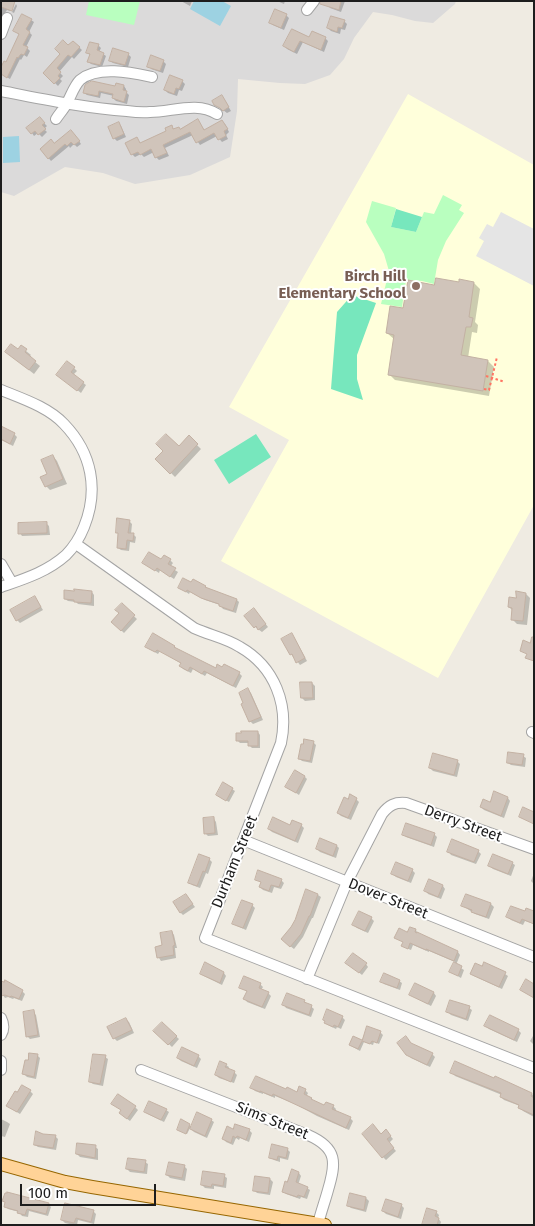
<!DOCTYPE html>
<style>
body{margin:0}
#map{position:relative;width:535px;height:1226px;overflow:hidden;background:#efebe2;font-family:"Fira Sans",sans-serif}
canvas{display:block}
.frame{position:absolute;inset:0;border:2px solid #1d1d1d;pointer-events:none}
.scale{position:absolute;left:20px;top:1184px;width:136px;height:22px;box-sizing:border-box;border:2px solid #1d1d1d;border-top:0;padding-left:6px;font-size:15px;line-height:18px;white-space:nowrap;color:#1d1d1d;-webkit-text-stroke:4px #fff;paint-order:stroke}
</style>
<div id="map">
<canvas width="535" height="1226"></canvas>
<div class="frame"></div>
<div class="scale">100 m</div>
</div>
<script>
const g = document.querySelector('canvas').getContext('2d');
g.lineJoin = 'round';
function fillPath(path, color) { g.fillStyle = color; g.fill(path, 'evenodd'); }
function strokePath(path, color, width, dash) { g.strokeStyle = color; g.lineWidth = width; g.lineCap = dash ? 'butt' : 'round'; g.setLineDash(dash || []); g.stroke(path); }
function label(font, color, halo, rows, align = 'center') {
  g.font = font + ' "Fira Sans",sans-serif'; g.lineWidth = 4; g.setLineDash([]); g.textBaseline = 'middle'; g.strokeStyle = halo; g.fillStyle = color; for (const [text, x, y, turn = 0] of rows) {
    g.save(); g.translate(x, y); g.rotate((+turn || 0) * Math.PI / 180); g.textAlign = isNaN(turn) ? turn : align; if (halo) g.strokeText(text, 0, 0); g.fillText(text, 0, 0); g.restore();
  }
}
fillPath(new Path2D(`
 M1,1h455l-1,3 -22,19 -18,-2 -23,-6 -19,-3 -19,26 -10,21 -14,16 -25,9 -25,-1 -42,-4 -1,32 -7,46 -40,18 -55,9 -32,-11 -38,-6 -51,29 -13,-4z`), '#dbdada');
fillPath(new Path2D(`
 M408,94l126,71v340l-96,173 -217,-117 68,-121 -60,-33z`), '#ffffdb');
fillPath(new Path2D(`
 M89,1h51l-6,24 -48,-10z
 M443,195l19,10 -3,5 5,3 -18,28 -8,19 -4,24 -12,-3 -16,-1 -4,27 -21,-3 8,-33 -5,-17 -18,-32 6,-21 24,7 -5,19 25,5 8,-20 10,2z`), '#b9ffbf');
fillPath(new Path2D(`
 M396,209l26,8 -6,15 -25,-5z
 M352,295l24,8 -19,52v24l6,21 -32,-11 6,-77z
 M256,434l15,23 -42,27 -15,-24z`), '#77e7bd');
fillPath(new Path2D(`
 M501,212l33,17v57l-58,-30 8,-15 -5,-3 8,-14 6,3z`), '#e5e5e5');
fillPath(new Path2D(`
 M194,1h28l9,5 -11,20 -30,-17z
 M19,136l1,26 -17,1v-26z`), '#9dd2e2');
fillPath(new Path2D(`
 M1,1l13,1 -4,9 -3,-1 -6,8z
 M181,1h11l-2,5z
 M277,1h8l-1,3z
 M329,1h16l-4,11 -11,-4 -2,-3z
 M16,4l1,2 -3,7 -2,-1z
 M276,10l10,5 3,3 -5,12 -11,-5 -3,-3z
 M31,20l3,2 -5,10 3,3 -6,12 4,4 -3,6 -3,-2 -3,5 -1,-1 -10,20 -9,-5v-4l5,-7 14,-28 -5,-4z
 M344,21l3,3 -2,6 -4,-1 -1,5 -9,-3 -3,-3z
 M292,30l18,9 15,-1 3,3 -4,11 -21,-10 -6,12 -10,-5 -2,-3z
 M73,42l9,8 -8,9 -2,-2 -13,15 4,4 -3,3 2,2 -4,5 -13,-13z
 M98,45l3,3 -2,4 4,2 3,2 -4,11 -11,-3 -3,-3 2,-6 -2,-2z
 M128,54l3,3 -3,10 -15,-4 -3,-2z
 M163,61l3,3 -3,9 -12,-4 -2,-3z
 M182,81l3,3 -3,7 -3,-1 -2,6 -9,-3 -3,-3z
 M124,86l2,3v3l3,3 -2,9 -11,-3 -3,-3 1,-2 -13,-3 -1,5 -13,-3 -3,-2z
 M224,99l7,12 -4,2 -12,-9z
 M40,119l7,7 -3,3 3,3 -5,5 -4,-4 -4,3 -2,-3z
 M198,121l7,10 20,-7 4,8 -3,3 2,4 -6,3 -5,-6 -17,9 -7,-10 -28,13 4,8 -10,4 -3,-3 -2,-5 -10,5 -3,-3 -6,3 -3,-3 -5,-11 9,-5 5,6 27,-12 3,-5 4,3h5z
 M119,124l2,2 5,11 -9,4 -3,-3z
 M74,134l7,10 -4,3 -3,-3 -4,4 -1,-2 -18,15 -10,-12 13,-5z
 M460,283h14l6,6 -5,33 3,3 -1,8 -5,-1 -4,26 20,3 6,6 -5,29 -94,-16 -6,-6 5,-35 -7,-6 17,-23 31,-24z
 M21,347l10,8 -2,2 11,9 -6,8 -28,-22 12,-1z
 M74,368l3,3 -4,4 13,10 -5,8 -20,-16z
 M1,428l13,6 3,3 -4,9 -12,-6z
 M189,437l12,12 -26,28 -18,-18 22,-11z
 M53,456l4,5 10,23 -17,6 -4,-4z
 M129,521l3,3 -1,10h2l3,3 -1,6 -5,-1 -1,9 -8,-1 -3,-2 2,-13 -3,-3z
 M46,523l3,3 1,9 -28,1 -2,-3z
 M170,560l3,3 -3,4 8,5 -4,7 -14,-9 -1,3 -12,-8 14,-4z
 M205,587l32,13 2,2 -3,11 -13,-4 -3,-4 -15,-5 -15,-8 -1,2 -9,-6z
 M92,592l2,3v11l-16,-2 -2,-2 -8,-1 -3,-2z
 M526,594l4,4 -3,27 -10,-1 -5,-5 1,-8 -4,-4 8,-8z
 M35,597l8,13 -23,13 -3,-3z
 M122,605l15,14 -13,14 -11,-11 7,-9z
 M257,613l11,14 -6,5 -7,-5z
 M153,635l22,12 2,2 39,21 23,3 3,3 -6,12 -29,-15 -2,3 -12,-7 -2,4 -8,-4 -2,-3 1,-2 -22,-13 -2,3 -9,-5z
 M294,637l13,24 -7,4 -6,-8h-1l-2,-3z
 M312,683l3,3v14l-10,1 -3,-3z
 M248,690l3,3 12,27 -10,4 -3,-3z
 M258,732l2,3v13h-8l-3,-3v-2h-9l-3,-3z
 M313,742l3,3 -4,18 -10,-2 -3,-3z
 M523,756l3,2 -1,9 -14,-2 -3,-2z
 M457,761l3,3 -3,13 -24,-6 -3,-3z
 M305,777l2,2 -8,16 -12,-8z
 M232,789l3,2 -6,11 -9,-5z
 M495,793l13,5 2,3 -6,17 -20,-8 -3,-3 10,-3z
 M356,799l3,3 -8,18 -10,-4 -3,-3 10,-12z
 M214,819l2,3 2,13 -10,1 -3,-3z
 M301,825l3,3 -6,15 -26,-11 -3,-3z
 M403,834h31l3,3 -3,10 -28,-10z
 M337,846l2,2 -3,10 -16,-6 -3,-3z
 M478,851l3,3 -5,10 -25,-9 -2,-3z
 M209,859l3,3 -4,12 -2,-1 -6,15 -8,-3 -2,-3z
 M512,863l3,2 -4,11 -18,-7 -3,-3z
 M412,870l3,3 -4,10 -15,-6 -3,-3z
 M534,873v11l-3,-3z
 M256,879l25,1 3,3 -3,6 -7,-2 -2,6 -9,-3 -3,-3 2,-4z
 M430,881l13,5 2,3 -4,10 -13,-5 -2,-3z
 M186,895l9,12 -12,8 -3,-3z
 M318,895l3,2 -8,21h-1l-9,19 -9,12 -9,-7z
 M467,896l24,8 3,3 -5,12 -14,-5 -12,-8z
 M252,905l3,3 -9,22 -9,-4 -3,-3z
 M534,912v12l-9,-3 -2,4 -12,-5 -3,-3z
 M371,918l3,3 -6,12 -11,-5 -3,-3z
 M411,928l5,2 2,4 40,18 2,3 -4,10 8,5 -3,8 -7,-4 -3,-2 4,-10 -26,-11v1l-16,-7 -2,5 -5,-2 -3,-3 1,-2 -8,-6 12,-3z
 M172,932l2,3 3,13h-2l1,10 -15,3 -2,-3 -2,-10 7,-2z
 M366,964l2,3 -6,8 -12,-10z
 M482,968l23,6 3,2 -6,13 -28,-13 -3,-2z
 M224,973l2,3 -4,9 -18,-9 -3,-2z
 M382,981h17l3,2 -2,7 -16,-6z
 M260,984l3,3 -2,3 7,3 3,3 -6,13 -18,-7 -2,-3 3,-7 -7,-4z
 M416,984l18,9 2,3 -5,10 -17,-9 -3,-2z
 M22,991l3,3 -3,7 -8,-3 -1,1 -5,-2 -3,1 -2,-3z
 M304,1001l10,8 -3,8 -25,-9 -2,-3z
 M469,1008l3,2 -4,11 -17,-6 -3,-3z
 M33,1012l3,3 4,22 -10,2 -3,-3z
 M342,1017l3,3 -4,9 -4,-2 -1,2 -8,-4 -2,-2z
 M126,1020l3,2 5,11 -17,8 -3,-3z
 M162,1024l17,15 -7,8 -17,-16z
 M486,1026l32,4 3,3 -4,9 -28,-13z
 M368,1028l12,4 3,3 -4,9 -5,-2 -1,3 -9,-3 -4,9 -7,-4 -3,-2 4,-7 8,4z
 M533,1036l1,1v8l-4,-4z
 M411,1045l21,9 3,3 -5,10 -19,-9 -4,-4z
 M37,1055l3,3 -4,21 -9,-2 -3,-3z
 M198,1056l3,3 -4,9 -16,-7 -3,-3z
 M105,1057l3,2 -5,27 -10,-2 -3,-2z
 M226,1065l3,2 -1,3 6,2 3,3 -3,8 -15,-5 -3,-3z
 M452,1072l43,8v-2l37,16 2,2v21l-11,-6 -3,-4v-1l-16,-6 -3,-3 1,-2 -47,-19z
 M252,1088l34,3 12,2 7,-3 3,3 -2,4 5,2 3,3 11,5 8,-1 3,3 -1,3 15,6 3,3 -4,9 -32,-14 -22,-12 -20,-8v2l-12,-5v1l-8,-3z
 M30,1091l3,3 -13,20 -10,-6z
 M135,1107l3,3 -8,11 -7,-5z
 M166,1110l3,2 -5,10 -16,-8 -2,-2z
 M1,1119l6,3 3,2 -5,13 -4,-1z
 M211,1120l3,2 -7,16 -13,-6 -4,-4 -3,6 -8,-4 3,-9 10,6z
 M233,1130h16l3,3 -3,9 -9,-4 -1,2 -3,-2 -3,7 -7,-3 -2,-3z
 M386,1131l7,8 -4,4 7,8 -10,9 -3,-3 -2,-22z
 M55,1136l3,3 -2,11 -18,-3 -3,-2z
 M95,1147l3,2v11l-18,-3 -3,-3z
 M287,1149l3,3 -2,8 -8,-2v4l-6,-2 -3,-2z
 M145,1162l3,2 -1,10 -17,-2 -3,-3z
 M184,1166l3,3 -2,12 -15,-3 -3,-3z
 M299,1173l2,3 -3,9 9,3 3,2 -3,9 -6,-2 -1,2 -14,-5 -3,-3z
 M224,1176l3,2 -1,10 -12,-2v3l-9,-1 -3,-3z
 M270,1179l3,3 -3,13 -13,-2 -3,-3z
 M366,1198l3,3 -3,11 -15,-4 -3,-3z
 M48,1204l3,3 -3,9 -19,-5 -1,6 -6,-1 -3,-4 -11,-3 -3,-3z
 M401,1205l3,3 -3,11 -15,-5 -3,-3z
 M93,1211l3,3 -2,10 -16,-4 -1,5h-3l-9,-2 -3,-3z
 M436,1212l3,3 -1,3 3,4 -1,3h-15z`), '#0003');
const building = new Path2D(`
 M1,1h14l-3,10 -11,-4z
 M321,1h20l-2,9 -19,-6z
 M275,9l12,5 -6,14 -12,-5z
 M22,14l10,5 -6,10 4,3 -7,13 5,2 -4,8 -3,-1 -3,4 -1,-1 -10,21 -6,-4v-7l3,-6 2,1 13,-28 -6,-3z
 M331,16l14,4 -3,8 -4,-1 -1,5 -10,-4z
 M292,29l17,8 3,-6 14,6 -5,13 -21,-9 -6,11 -11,-6z
 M63,40l5,5 5,-4 7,6 -9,10 -3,-2 -11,13 4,4 -3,4 2,2 -6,6 -11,-11 17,-19 -5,-5z
 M90,42l9,2 -2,6 7,3 -4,12 -13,-3 3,-8 -4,-1z
 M113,48l16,5 -4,12 -16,-4z
 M151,55l13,5 -4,11 -13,-4z
 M170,75l13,5 -4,9 -3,-1 -2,6 -10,-4z
 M92,81l23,5 1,-3 8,2 -1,5 4,1 -3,11 -12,-4 1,-4 -14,-3 -1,5 -15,-3 2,-8z
 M222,95l7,12 -6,4 -3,-3 -6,-3 -2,-4z
 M40,117l5,6 -3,2 4,4 -8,6 -3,-4 -4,3 -5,-6z
 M198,119l6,11 18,-10 6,9 -4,2 2,5 -8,4 -4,-7 -18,10 -6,-11 -27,13 4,8 -12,5 -4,-9 -11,6 -2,-3 -7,3 -6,-12 12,-6 3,6 26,-12 -1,-3 7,-3 1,4 6,-2 1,2z
 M119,122l5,12 -11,5 -5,-12z
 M71,130l9,11 -6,4 -3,-3 -4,4 -2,-2 -17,15 -8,-10 11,-10 3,4z
 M436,278l23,4v-3l15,3 -5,35 4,1 -2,9h-5l-5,28 27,5 -5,31 -95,-16 6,-40 -8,-2 4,-27 13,2 5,-28 26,5z
 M11,344l7,5 3,-4 6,4 -2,3 11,9 -7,9 -24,-18z
 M67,361l8,6 -4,5 13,10 -7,9 -21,-16z
 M1,426l14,7 -5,11 -9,-5z
 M166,434l13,12 10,-11 9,9 -28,30 -15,-15 8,-8 -7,-7z
 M53,455l10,24 -18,8 -5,-10 7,-3 -6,-14z
 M117,518l13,2 -2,13h6l-1,8 -6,-1 -1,9 -9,-1 1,-15h-2z
 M47,522v11l-29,1v-11z
 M149,552l12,7 3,-4 7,4 -3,5 8,4 -6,9 -13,-9 -2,3 -13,-8z
 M183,578l8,4 2,-3 13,7 -1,1 32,12 -4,12 -14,-5v-2l-18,-6 -14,-8 -1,2 -8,-4z
 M74,589l18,2 -1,12 -17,-1v-2l-10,-1v-9l10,1z
 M516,591l10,2 -3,28 -12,-1 1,-12 -4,-1 1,-10 7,1z
 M35,596l6,11 -25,14 -6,-11z
 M122,603l13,12 -14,16 -10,-9 8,-9 -4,-3z
 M254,608l12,16 -8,6 -2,-4 -2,2 -10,-12z
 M153,633l22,13 -1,1 42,21 1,-4 5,3 2,-3 16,8 -7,14 -29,-15 -2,3 -12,-7 -2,4 -9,-5 2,-3 -24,-13 -2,2 -10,-5z
 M292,633l13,25 -9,5 -4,-9 -2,1 -9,-16z
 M532,637h2v24l-9,-3 2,-4 -7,-3 3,-11 7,3z
 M300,682h12l1,16h-12z
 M248,688l13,29 -12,5 -8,-18 2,-1 -4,-10z
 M241,731h17v15h-10v-5h-12v-8h5z
 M304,739l10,2 -4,20 -12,-2 3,-15h2z
 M508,752l16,2 -2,11 -15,-2z
 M433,753l25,7 -4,15 -25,-7z
 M295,770l10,6 -9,17 -11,-6z
 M223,782l10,6 -7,13 -10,-6z
 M494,791l14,6 -7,19 -21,-9 3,-8 7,3z
 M350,794l7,4 -9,20 -11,-5 7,-16 4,2z
 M523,807l11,5v12l-15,-7z
 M214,817l1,16 -11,1 -1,-16z
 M273,817l17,8 2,-5 10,4 -7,17 -27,-12z
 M406,823l29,10 -4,12 -29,-10z
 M320,838l17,7 -4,11 -17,-7z
 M452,839l27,11 -5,12 -27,-10z
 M199,854l11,4 -5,14 -2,-1 -6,15 -9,-3z
 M493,854l20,8 -5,12 -20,-8z
 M396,862l17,7 -5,12 -17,-7z
 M258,870l24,9 -3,8 -8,-2 -2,6 -10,-4 2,-5 -6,-2z
 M429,879l14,6 -5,12 -14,-6z
 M306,889l12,5 -8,22h-1l-8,18 -11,13 -9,-8 10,-12 4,-7z
 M186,894l7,10 -13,9 -7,-11z
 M466,894l25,9 -5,14 -15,-5 1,-2 -11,-4z
 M242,900l11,4 -10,24 -11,-4z
 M511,906l14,5 1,-3 8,3v13l-12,-5 -2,4 -14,-6z
 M359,911l13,6 -7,14 -13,-6z
 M410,927l6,2 -1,3 2,1v-1l41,19 -4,10 -28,-12v1l-16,-7 -2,6 -7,-3 2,-4 -9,-4 5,-10 8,4z
 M172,931l3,14 -2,1 1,9 -17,3 -2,-11 7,-2 -2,-12z
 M353,953l14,10 -8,10 -14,-10z
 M205,962l19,10 -4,11 -20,-9z
 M454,962l8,4 -4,10 -9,-4z
 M484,962l22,10 -7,15 -29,-13 5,-11 7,3z
 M384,973l16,7 -3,8 -17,-6z
 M244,976l17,7 -2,5 10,4 -7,15 -19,-8 4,-8 -8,-3z
 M526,979l8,5v14l-14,-8z
 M5,980l18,10 -4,9 -8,-3 -1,1 -5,-2 -4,1v-15l3,1z
 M415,983l19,9 -6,12 -19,-9z
 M287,993l18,7 -1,2 8,3 -3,10 -27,-10z
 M450,1000l20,6 -4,13 -20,-7z
 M327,1009l16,7 -5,11 -4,-2 -1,2 -9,-4 1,-2 -2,-1z
 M34,1010l4,25 -12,2 -3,-25z
 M490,1015l29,14 -5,11 -30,-14z
 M126,1018l6,12 -19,9 -6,-12z
 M162,1022l15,14 -9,9 -15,-14z
 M367,1026l14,5 -4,12 -5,-2 -2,3 -8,-3 -4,8 -9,-4 4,-9 9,4z
 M406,1036l5,7 22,10 -6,12 -21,-10 -9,-12z
 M182,1047l17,8 -5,11 -17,-8z
 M29,1053l9,1 -4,23 -12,-3 3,-14h3z
 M93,1054l13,1 -6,29 -11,-2z
 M220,1061l7,3 -2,3 10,4 -4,11 -16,-7z
 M455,1061l39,17 1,-2 37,17 -1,3 3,2v17l-16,-7 1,-3 -19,-8 1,-4 -51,-20z
 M256,1076l30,13 1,-2 10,5 2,-6 7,3 -2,5 8,4 -1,1 13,6 2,-3 8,3 -2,4 19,8 -5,11 -73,-34 -1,2 -12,-5v1l-10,-4z
 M22,1085l9,5 -14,22 -11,-6 9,-15 2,1z
 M118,1094l18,12 -9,13 -8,-6 2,-3 -10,-6z
 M149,1101l18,8 -6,11 -17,-8z
 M197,1112l15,7 -7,17 -15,-7z
 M181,1119l9,5 -4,10 -9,-4z
 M235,1124l15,5 -4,11 -9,-4 -1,2 -3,-2 -2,7 -9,-4 5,-13 6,3z
 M373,1124l8,10 5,-5 5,7 -4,3 7,9 -12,10 -20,-24z
 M36,1131l7,3 13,1 -3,13 -19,-3z
 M77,1143l19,2 -1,13 -19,-4z
 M272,1144l16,4 -2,10 -8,-2 -1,4 -8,-2z
 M128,1158l18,2 -2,12 -18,-3z
 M169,1162l16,3 -3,13 -16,-3z
 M292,1169l7,3 -3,10 12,5 -4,10 -6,-2 -1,2 -15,-5 3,-11 2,1z
 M203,1171l22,3 -2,12 -11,-2 -1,3 -10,-2z
 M255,1176l15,2 -2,15 -15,-2z
 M7,1192l42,11 -3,11 -19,-5 -2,6 -8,-2 1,-2 -14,-4 1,-5 -3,-1 3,-8h2z
 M350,1193l16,4 -2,13 -17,-4z
 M386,1199l16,5 -4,13 -16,-6z
 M65,1203l29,7 -3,12 -15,-4 -2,5 -13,-3z
 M427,1208l10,3 -2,5 4,2 -2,7h-15z`);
fillPath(building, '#d0c4ba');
strokePath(building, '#c3b1a3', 1);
const minor = new Path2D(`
 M307,10l7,-9
 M1,34l6,-16
 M1,91c42,8 83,17 126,20 7,1 15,2 23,1 22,0 47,-11 67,2
 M56,119c3,-5 8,-10 11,-16 4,-7 7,-17 13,-23 18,-15 53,-7 72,-3
 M1,390c22,9 47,17 63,34 28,29 35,66 20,103 -4,10 -10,20 -18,28 -19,17 -42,24 -65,32
 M76,544l118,84c15,7 32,10 46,19 35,20 49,58 41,96l-76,195 329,130
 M1,564l11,19
 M532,732l2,1
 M243,840l291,117
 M307,979l40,-97 35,-68c7,-9 13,-12 24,-11l128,46
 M1,1018c3,6 3,12 0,17
 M1,1061v9
 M141,1070l167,65c30,13 28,28 20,55 -3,11 -7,22 -10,34`);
const major = new Path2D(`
 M1,1164l64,18 27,5 233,38`);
strokePath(minor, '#a4a4a4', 12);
strokePath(major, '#966600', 14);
strokePath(new Path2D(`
 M486,376l19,6
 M484,389l5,1 8,-33`), '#ff7563', 2, [2.5, 2.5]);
strokePath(minor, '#fff', 10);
strokePath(major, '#ffd397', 12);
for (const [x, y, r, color] of [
 [416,286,5,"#8d6e63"]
]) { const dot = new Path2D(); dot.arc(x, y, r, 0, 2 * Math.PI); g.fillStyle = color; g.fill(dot); strokePath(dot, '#fff', 2); }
label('bold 15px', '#785e54', '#fff', [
 ["Birch Hill",406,277],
 ["Elementary School",406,294]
], 'right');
label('15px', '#1d1d1d', '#fff', [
 ["Derry Street",463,824,20],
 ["Durham Street",235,862,-68],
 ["Dover Street",388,899,22],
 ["Sims Street",272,1121,22]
]);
</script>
